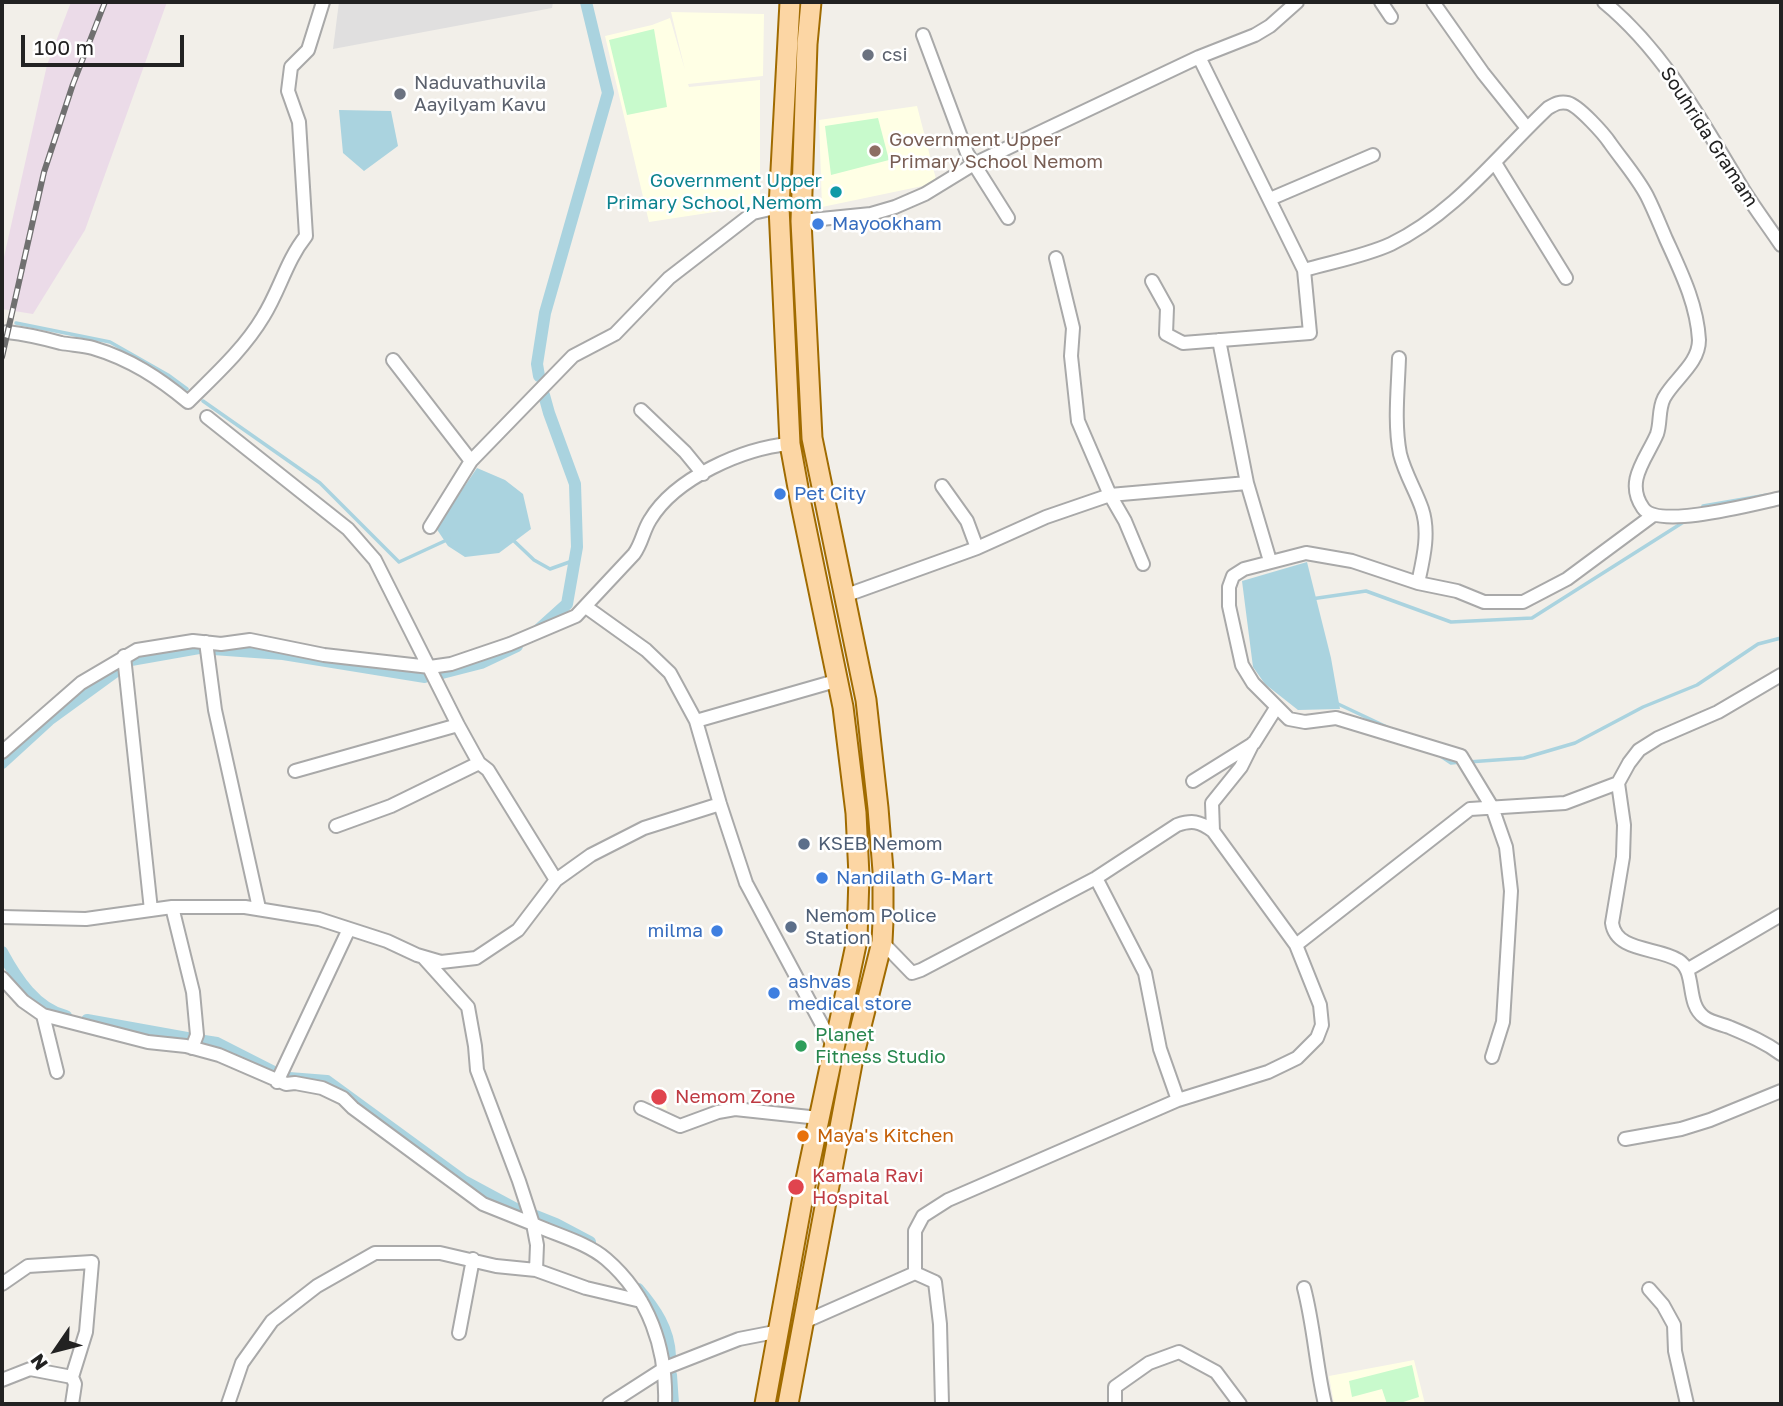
<!DOCTYPE html>
<style>
body{margin:0}
#map{position:relative;width:1783px;height:1406px;overflow:hidden;background:#f2efe9;font-family:"Golos Text",sans-serif}
canvas{display:block}
.frame{position:absolute;inset:0;border:4px solid #222;pointer-events:none}
.north{position:absolute;left:21px;top:1315px;width:70px;height:70px;-webkit-text-stroke:5px #fff;paint-order:stroke;rotate:235deg;font-size:19px;font-weight:700;line-height:28px;text-align:center;color:#222}
.north::after{content:'';display:block;margin:auto;width:24px;height:32px;background:#222;clip-path:polygon(50% 0,100% 100%,50% 72%,0 100%)}
.scale{position:absolute;left:21px;top:35px;width:163px;height:32px;box-sizing:border-box;border:4px solid #222;border-top:0;padding-left:9px;font-size:21px;line-height:24px;white-space:nowrap;color:#222;-webkit-text-stroke:5px #fff;paint-order:stroke}
</style>
<div id="map">
<canvas width="1783" height="1406"></canvas>
<div class="frame"></div>
<div class="north">N</div>
<div class="scale">100 m</div>
</div>
<script>
const g = document.querySelector('canvas').getContext('2d');
g.lineJoin = 'round';
function fillPath(path, color) { g.fillStyle = color; g.fill(path, 'evenodd'); }
function strokePath(path, color, width, dash) { g.strokeStyle = color; g.lineWidth = width; g.lineCap = dash ? 'butt' : 'round'; g.setLineDash(dash || []); g.stroke(path); }
function label(font, color, halo, rows, align = 'center') {
  g.font = font + ' "Golos Text",sans-serif'; g.lineWidth = 5; g.setLineDash([]); g.textBaseline = 'middle'; g.strokeStyle = halo; g.fillStyle = color; for (const [text, x, y, turn = 0] of rows) {
    g.save(); g.translate(x, y); g.rotate((+turn || 0) * Math.PI / 180); g.textAlign = isNaN(turn) ? turn : align; if (halo) g.strokeText(text, 0, 0); g.fillText(text, 0, 0); g.restore();
  }
}
fillPath(new Path2D(`
 M339,2h214l-1,6 -219,41z`), '#e0dfdf');
fillPath(new Path2D(`
 M71,2h96l-82,228 -52,84 -31,-5v-43l45,-201z`), '#ebdbe8');
fillPath(new Path2D(`
 M671,12l93,2 -1,62 -75,8 1,3 71,-7v125l-111,17 -44,-186 47,-11 18,-7 15,52z
 M917,106l20,77 -115,24 -3,-87z
 M663,1087l4,23 -14,-5 -1,-15z
 M1414,1360l11,44h-91l-5,-28z`), '#ffffe5');
fillPath(new Path2D(`
 M654,29l13,78 -40,8 -18,-75z
 M878,118l11,42 -58,15 -6,-49z
 M1412,1365l7,32 -22,7h-10l-5,-15 -30,8 -3,-16z`), '#c8facc');
fillPath(new Path2D(`
 M339,110l52,1 7,35 -34,25 -21,-18z
 M477,468l28,12 18,14 8,35 -32,24 -34,4 -17,-11 -12,-18z
 M1307,562l24,96 9,51 -42,1 -33,-26 -12,-17 -11,-86z`), '#aad3df');
strokePath(new Path2D(`
 M16,323l94,19 58,33 19,14
 M203,401l117,82 79,79 50,-23
 M1703,506l64,-11
 M513,540l21,20 16,9 25,-9
 M1311,599l55,-8 85,31 81,-4 150,-95
 M1336,703l53,25
 M1439,755l12,8 10,-1
 M1468,762l56,-4 51,-15 68,-36 54,-22 61,-41 23,-6`), '#aad3df', 3.5);
strokePath(new Path2D(`
 M539,376l-2,-12 8,-51 63,-220 -22,-91
 M537,631l30,-27 10,-57 -2,-63 -26,-71 -5,-18
 M213,649l70,5 142,23
 M131,660l68,-12
 M442,673l39,-10 36,-17
 M2,763l47,-43 66,-48
 M2,952c14,26 34,57 64,64
 M87,1020l100,18
 M204,1041l13,2 57,29
 M289,1078l38,3 137,100 52,28
 M536,1216l20,8 34,18
 M638,1289c17,20 31,40 32,67
 M671,1375l2,29`), '#aad3df', 12);
const street = new Path2D(`
 M1381,2l10,15
 M1433,2l50,71 44,55
 M1604,2c62,51 99,122 140,189 12,19 25,36 37,54
 M923,35l44,118 41,65
 M1495,163l71,115
 M1270,199l103,-44
 M801,221l70,-7 24,-7 30,-13 49,-30 73,-35 152,-72 56,-22 15,-9 27,-24
 M1056,258l17,70 -2,28 7,65 32,74 15,26 18,43
 M1304,270c28,-8 61,-14 87,-26 64,-31 107,-89 157,-136 7,-4 12,-7 20,-5 11,3 36,31 42,40 12,17 27,34 37,53 7,14 13,29 19,43 15,33 31,65 33,101 0,24 -25,39 -35,58 -6,12 -3,24 -7,36 -10,24 -33,47 -14,74 15,22 114,-5 138,-10
 M1152,281l15,27 -1,26 17,9 127,-10 -6,-63 -105,-213
 M7,332c19,2 36,6 54,11 11,2 22,2 32,5 37,11 66,30 95,54 26,-26 56,-53 75,-85 17,-27 23,-56 43,-81l-7,-114 -11,-31 3,-24 17,-17 15,-48
 M1219,340l28,143
 M1399,358c-1,31 -5,65 1,96 5,20 16,37 22,55 8,24 1,51 -4,74
 M393,360l78,101
 M641,410l44,42 18,22
 M207,417l141,112 27,31 83,165 21,38 9,7 68,110
 M942,486l25,35 10,27
 M430,527l41,-66 102,-105 42,-22 54,-56 84,-65 26,-6
 M844,596l133,-48 69,-31 64,-22 137,-12 23,78
 M586,607l60,43 24,23 26,48 24,83 26,79 89,166
 M206,642l9,68 44,198
 M124,656l27,254
 M696,721l143,-41
 M2,752l79,-69 56,-33 56,-9 28,3 29,-4 74,15 106,12 21,-3 59,-20 66,-28 58,-62c8,-11 9,-23 16,-34 25,-42 93,-72 140,-76
 M295,771l163,-46
 M1193,781l61,-38 22,-35
 M1618,783l6,42 -1,32 -11,66c4,29 45,24 66,37 19,11 7,43 26,57 6,5 17,7 25,10 19,8 36,15 52,27
 M336,826l55,-20 88,-43
 M1213,831l-1,-28 29,-36 12,-24
 M1096,878l49,95 15,76 18,51
 M172,907l21,85 4,43 -5,13
 M2,917l84,2 86,-12h73l74,12 68,22 30,14 24,7 35,-4 42,-28 38,-50 35,-25 53,-27 76,-24
 M882,942l30,31 9,-3 175,-92 81,-53c15,-5 22,-4 36,6l83,114 24,60 2,20 -5,13 -20,20 -29,14 -90,28 -230,100 -25,16 -8,15v42
 M1296,945l174,-136 95,-6 53,-20 11,-20 10,-13 19,-12 60,-26 63,-37
 M1687,970l94,-55
 M2,978l21,23 20,14 105,27 38,4 33,9 67,29 9,-1 27,5 21,10 10,10 130,96 50,20 -14,-43 -42,-111 -2,-24 -7,-39 -45,-50
 M43,1015l14,57
 M1492,1057l11,-35 8,-131 -5,-44 -14,-40 -31,-51 -125,-38 -31,4 -16,-3 -36,-36 -11,-18 -13,-59v-19l4,-11 11,-7 62,-16 46,8 66,22 39,8 27,11h39l44,-23 85,-63
 M277,1082l72,-153
 M641,1108l39,18 38,-14 17,-3 84,9
 M1625,1139l56,-10 29,-9 71,-29
 M536,1270l50,18 55,13
 M2,1284l26,-18 64,-4 -6,70 -14,45
 M1304,1288c10,38 12,78 21,116
 M1649,1289l14,16 11,20 1,26 12,53
 M804,1322l111,-49 20,9 5,42 2,80
 M459,1333l14,-74
 M2,1380l28,-11 42,8 3,7 -3,20
 M228,1404l14,-41 30,-42 45,-35 58,-33h65l56,13 40,4 1,-25 -4,-21c23,11 53,18 73,35 43,37 61,90 59,145
 M609,1404l56,-36 74,-29 41,-8
 M1115,1404v-17l34,-24 30,-11 37,20 24,32`);
const primary = new Path2D(`
 M765,1404l41,-224 51,-240 2,-64 -3,-63 -13,-106 -42,-203 -11,-60 -11,-237 11,-205
 M788,1404l65,-346 29,-116 1,-21v-50l-5,-63 -12,-108 -54,-262 -11,-217 6,-177 4,-42`);
strokePath(street, '#a9a9a9', 16);
strokePath(primary, '#a06b00', 23);
strokePath(street, '#fff', 12);
strokePath(primary, '#fcd6a4', 19);
const rail = new Path2D(`
 M2,357l42,-185 29,-88 32,-82`);
strokePath(rail, '#707070', 6);
strokePath(rail, '#fff', 3.5, [10]);
for (const [x, y, r, color] of [
 [868,55,7,"#6b7280"],
 [400,94,7,"#6b7280"],
 [875,151,7,"#8d6e63"],
 [836,192,7,"#0f9aa8"],
 [818,224,7,"#3f7fe0"],
 [780,494,7,"#3f7fe0"],
 [804,844,7,"#5c6f8a"],
 [822,878,7,"#3f7fe0"],
 [791,927,7,"#5c6f8a"],
 [717,931,7,"#3f7fe0"],
 [774,993,7,"#3f7fe0"],
 [801,1046,7,"#2e9e5b"],
 [659,1097,9,"#e0444e"],
 [803,1136,7,"#e8710a"],
 [796,1187,9,"#e0444e"]
]) { const dot = new Path2D(); dot.arc(x, y, r, 0, 2 * Math.PI); g.fillStyle = color; g.fill(dot); strokePath(dot, '#fff', 2.5); }
label('19px', '#5b616d', '#fff', [
 ["csi",882,55],
 ["Naduvathuvila",414,83],
 ["Aayilyam Kavu",414,105]
], 'left');
label('19px', '#222', '#fff', [
 ["Souhrida Gramam",1709,137,57]
]);
label('19px', '#785e54', '#fff', [
 ["Government Upper",889,140],
 ["Primary School Nemom",889,162]
], 'left');
label('19px', '#0d838f', '#fff', [
 ["Government Upper",822,181],
 ["Primary School,Nemom",822,203]
], 'right');
label('19px', '#366cbe', '#fff', [
 ["Mayookham",832,224],
 ["Pet City",794,494],
 ["Nandilath G-Mart",836,878],
 ["milma",703,931,"right"],
 ["ashvas",788,982],
 ["medical store",788,1004]
], 'left');
label('19px', '#4e5e75', '#fff', [
 ["KSEB Nemom",818,844],
 ["Nemom Police",805,916],
 ["Station",805,938]
], 'left');
label('19px', '#27864d', '#fff', [
 ["Planet",815,1035],
 ["Fitness Studio",815,1057]
], 'left');
label('19px', '#be3a42', '#fff', [
 ["Nemom Zone",675,1097],
 ["Kamala Ravi",812,1176],
 ["Hospital",812,1198]
], 'left');
label('19px', '#c56008', '#fff', [
 ["Maya's Kitchen",817,1136]
], 'left');
</script>
